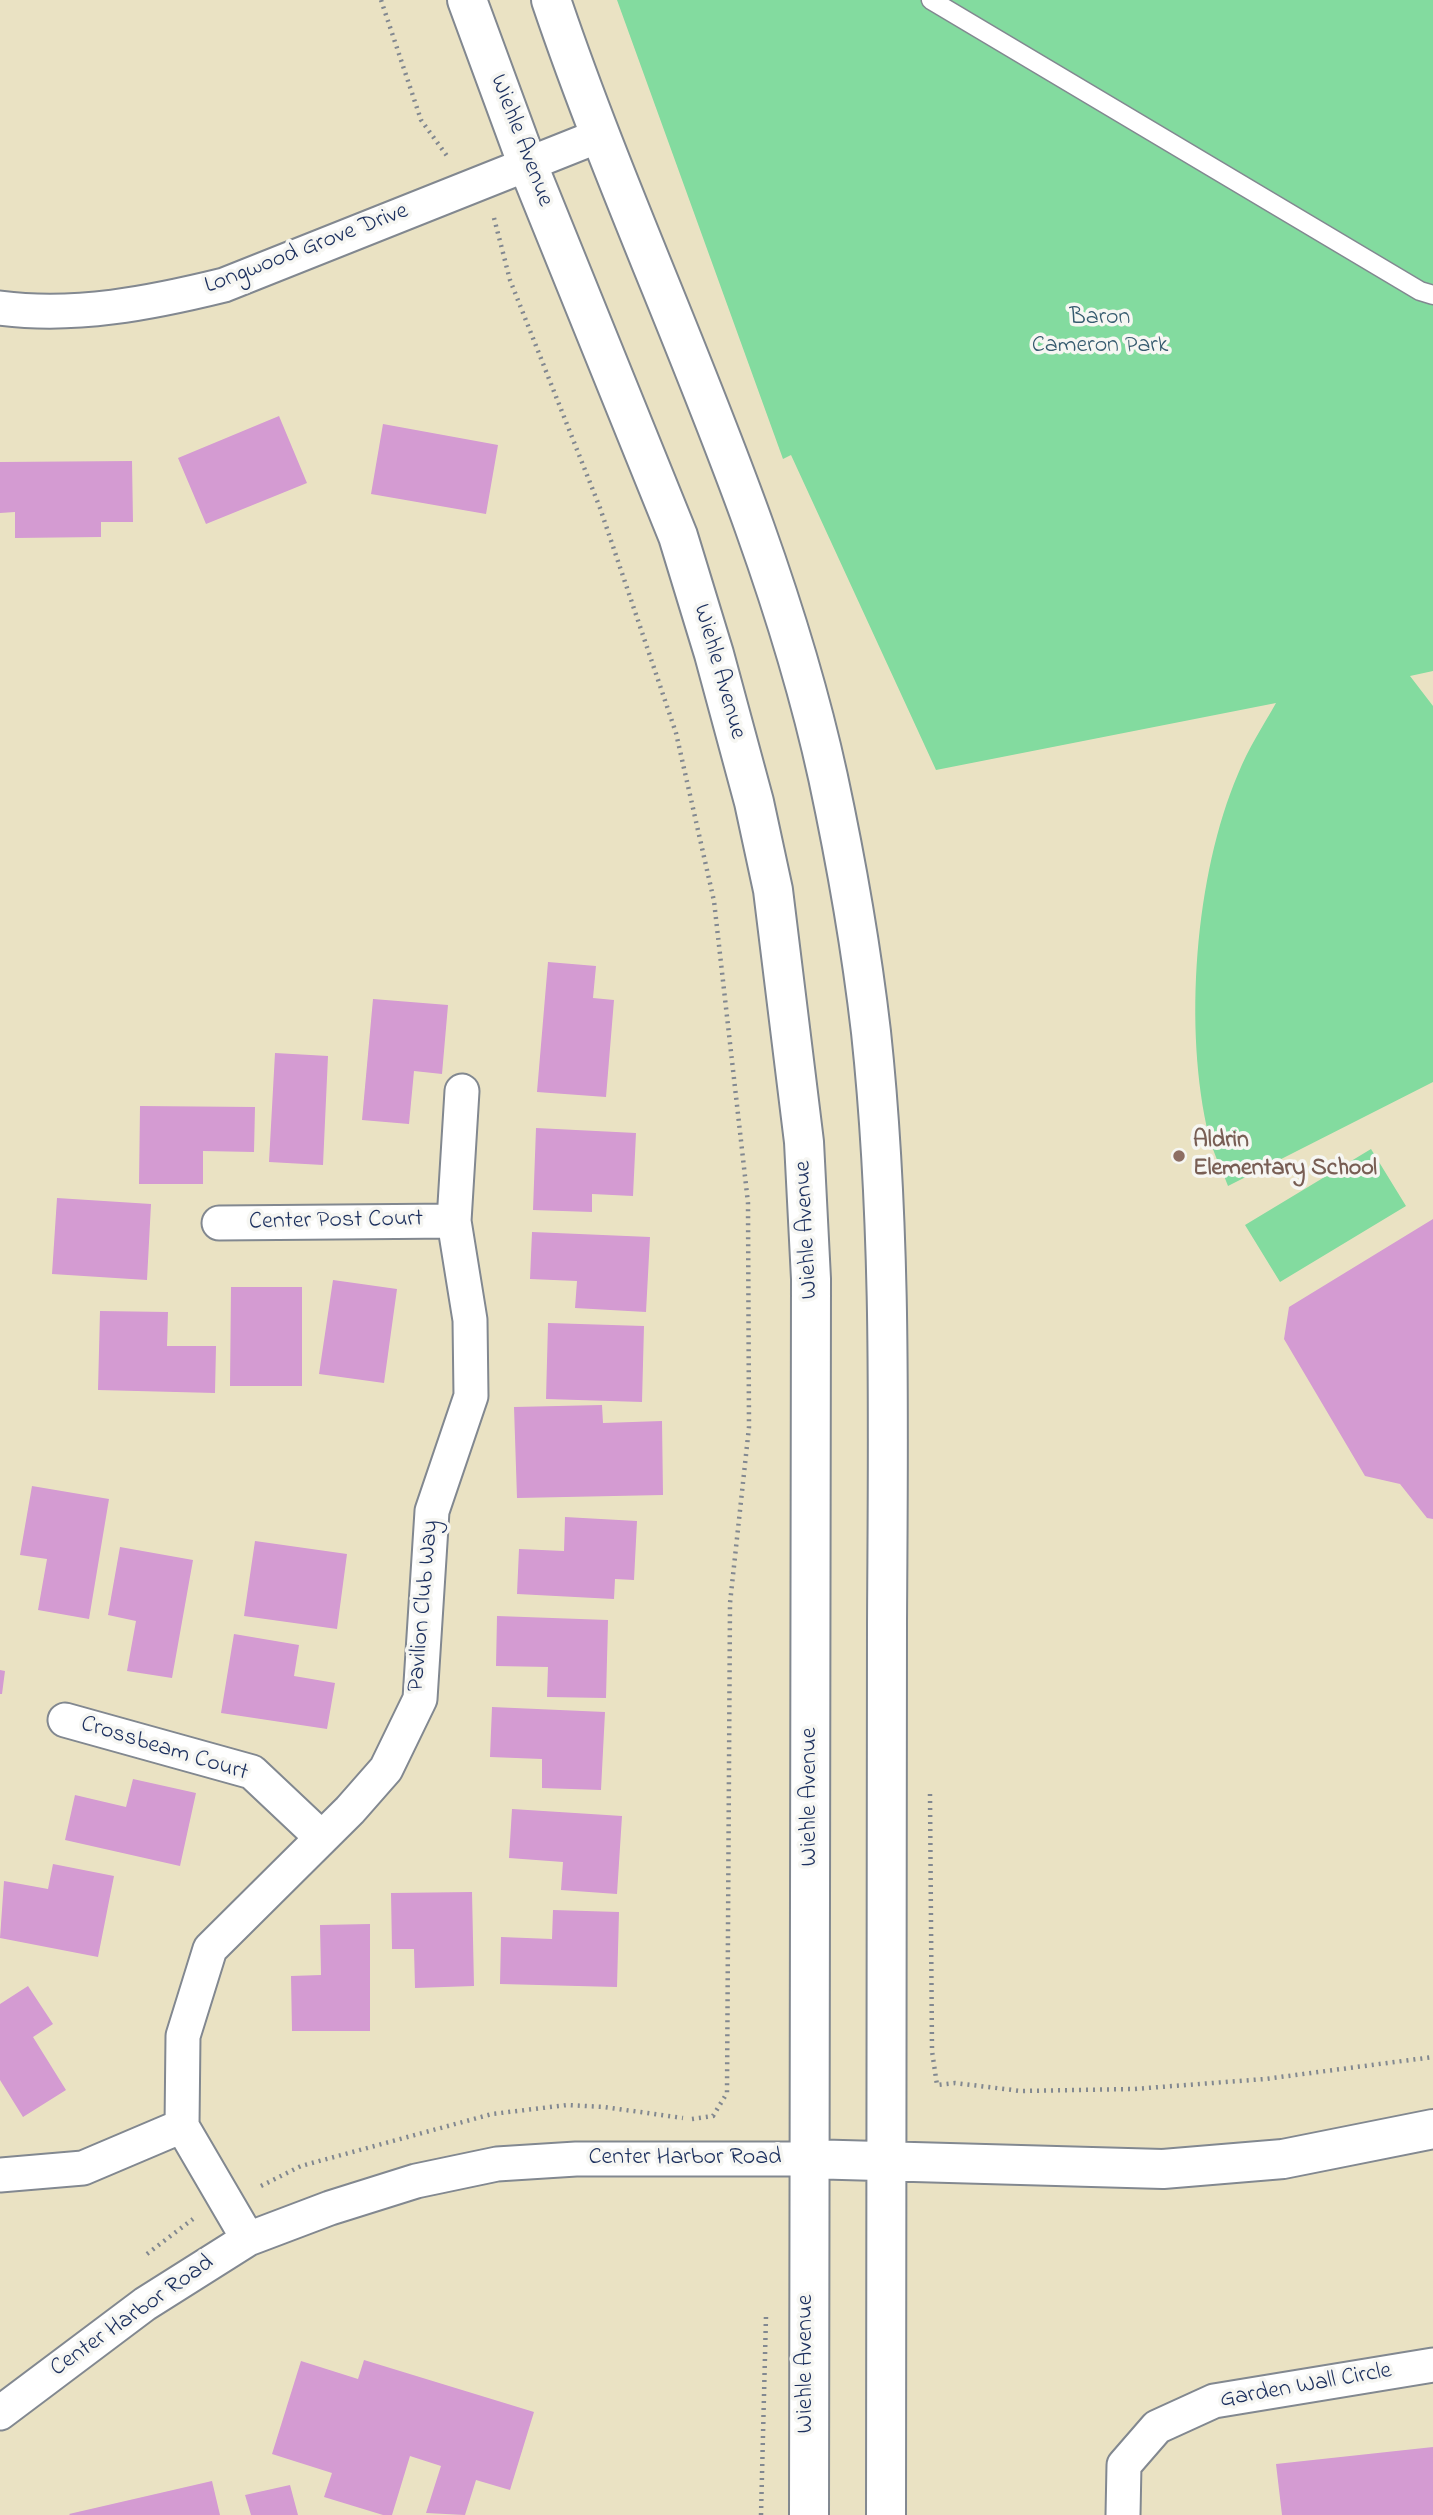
<!DOCTYPE html>
<style>
body{margin:0}
canvas{display:block;background:#eae2c3}
</style>
<canvas width="1433" height="2515"></canvas>
<script>
const g = document.querySelector('canvas').getContext('2d');
g.lineJoin = 'round';
function fillPath(path, color) { g.fillStyle = color; g.fill(path, 'evenodd'); }
function strokePath(path, color, width, dash) { g.strokeStyle = color; g.lineWidth = width; g.lineCap = dash ? 'butt' : 'round'; g.setLineDash(dash || []); g.stroke(path); }
function label(font, color, halo, rows, align = 'center') {
  g.font = font + ' "Indie Flower",sans-serif'; g.lineWidth = 7; g.setLineDash([]); g.textBaseline = 'middle'; g.strokeStyle = halo; g.fillStyle = color; for (const [text, x, y, turn = 0] of rows) {
    g.save(); g.translate(x, y); g.rotate((+turn || 0) * Math.PI / 180); g.textAlign = isNaN(turn) ? turn : align; if (halo) g.strokeText(text, 0, 0); g.fillText(text, 0, 0); g.restore();
  }
}
fillPath(new Path2D(`
 M617,0h816v671l-23,5 23,30v376l-205,104c-6,-16 -15,-33 -19,-50 -26,-106 -14,-262 29,-362 10,-25 25,-48 38,-71l-340,67 -145,-315 -8,4z
 M1371,1149l35,57 -126,76 -35,-57z`), '#83db9f');
fillPath(new Path2D(`
 M279,416l28,67 -101,41 -28,-66z
 M383,424l115,21 -12,69 -115,-20z
 M132,461l1,61h-32v15l-86,1v-26l-15,1v-51z
 M548,962l48,4 -3,32 21,2 -8,97 -69,-5z
 M373,999l75,6 -6,69 -28,-3 -5,53 -47,-4z
 M275,1053l53,3 -5,109 -54,-3z
 M140,1106l115,1 -1,45 -51,-1v33h-64z
 M536,1128l100,5 -3,63 -41,-2v18l-59,-2z
 M57,1198l94,6 -4,76 -95,-6z
 M1433,1219v300l-6,-1 -27,-34 -35,-8 -81,-137 5,-32z
 M532,1232l118,5 -4,75 -71,-4 2,-27 -47,-2z
 M333,1280l64,9 -13,94 -65,-9z
 M231,1287h71v99h-72z
 M100,1311l68,1 -1,34h49l-1,47 -117,-3z
 M548,1323l96,3 -2,76 -96,-3z
 M602,1405l1,18 59,-2 1,74 -146,3 -3,-91z
 M32,1486l77,13 -20,120 -51,-9 9,-51 -27,-4z
 M565,1517l72,4 -3,59 -19,-1 -1,20 -97,-5 2,-45 45,2z
 M255,1541l92,13 -10,75 -93,-13z
 M120,1547l73,13 -21,118 -45,-7 9,-50 -28,-6z
 M497,1616l111,4 -2,78 -59,-1 1,-30 -52,-1z
 M234,1634l65,11 -5,31 41,7 -8,46 -106,-16z
 M0,1670l5,1 -3,23h-2z
 M492,1707l113,5 -4,78 -59,-2v-29l-52,-2z
 M133,1779l63,14 -16,73 -115,-26 10,-45 51,12z
 M512,1809l110,7 -5,78 -56,-4 2,-28 -54,-4z
 M53,1864l61,12 -16,81 -98,-19 4,-57 44,8z
 M472,1892l2,94 -59,2 -1,-39h-22l-1,-56z
 M553,1910l66,2 -2,75 -117,-3 1,-47 51,2z
 M370,1924v107h-78l-1,-55 30,-1 -1,-50z
 M28,1986l25,38 -20,13 33,53 -43,27 -23,-37v-76z
 M364,2360l170,52 -24,78 -34,-10 -11,35 -39,-2 15,-47 -31,-10 -18,59h-9l-59,-18 8,-24 -60,-19 29,-93 57,18z
 M1433,2447v68h-151l-6,-51z
 M212,2481l8,34h-150l-1,-1z
 M290,2485l8,30h-47l-6,-20z`), '#d49bd2');
const lane = new Path2D(`
 M931,0l489,291 13,4`);
const street = new Path2D(`
 M0,308c75,10 151,-5 224,-23l377,-150
 M219,1223l235,-2
 M65,1720l187,52 70,66
 M0,2175l83,-7 99,-42
 M248,2239l-66,-113 1,-90 27,-87 140,-139 36,-41 34,-70 12,-188 39,-115 -1,-76 -16,-99 8,-130
 M0,2413l145,-109 103,-65 82,-31 86,-27 81,-17 79,-5h231
 M1123,2515l1,-50 33,-38 57,-26 219,-36`);
const secondary = new Path2D(`
 M467,0l60,163 151,373 36,118 40,148 19,88 31,252 7,137 -2,1236
 M551,0c88,260 218,507 277,777 18,84 33,169 43,255 21,196 17,395 16,593 0,296 -3,593 -1,890
 M807,2159l356,10 120,-10 150,-30`);
strokePath(lane, '#828890', 21);
strokePath(street, '#828890', 37);
strokePath(secondary, '#828890', 42);
strokePath(new Path2D(`
 M381,0l40,120 26,36
 M494,218l16,62 90,228 76,225 38,168 34,302 1,224 -19,176 -3,490 -14,23 -21,3
 M930,1794l2,257 5,34 18,-2 66,8 113,-2 131,-10 168,-22
 M261,2186l40,-20 191,-52 75,-9 37,2 79,11
 M147,2254l46,-35
 M761,2515l5,-199`), '#828890', 4.5, [2, 5]);
strokePath(lane, '#fff', 18);
strokePath(street, '#fff', 33);
strokePath(secondary, '#fff', 38);
for (const [x, y, r, color] of [
 [1179,1156,7,"#8d6e63"]
]) { const dot = new Path2D(); dot.arc(x, y, r, 0, 2 * Math.PI); g.fillStyle = color; g.fill(dot); strokePath(dot, '#f6f6f2', 2.5); }
label('24px', '#1b2f5e', '#f6f6f2', [
 ["Wiehle Avenue",520,141,69],
 ["Longwood Grove Drive",307,250,-21],
 ["Wiehle Avenue",718,672,74],
 ["Center Post Court",336,1222,-1],
 ["Wiehle Avenue",808,1230,-93],
 ["Pavilion Club Way",425,1606,-85],
 ["Crossbeam Court",164,1750,17],
 ["Wiehle Avenue",811,1797,-90],
 ["Center Harbor Road",685,2159],
 ["Center Harbor Road",133,2317,-35],
 ["Wiehle Avenue",807,2364,-90],
 ["Garden Wall Circle",1306,2387,-10]
]);
label('24px', '#355a6e', '#f6f6f2', [
 ["Baron",1100,319],
 ["Cameron Park",1100,347]
]);
label('bold 24px', '#785e54', '#f6f6f2', [
 ["Aldrin",1193,1142],
 ["Elementary School",1193,1170]
], 'left');
</script>
